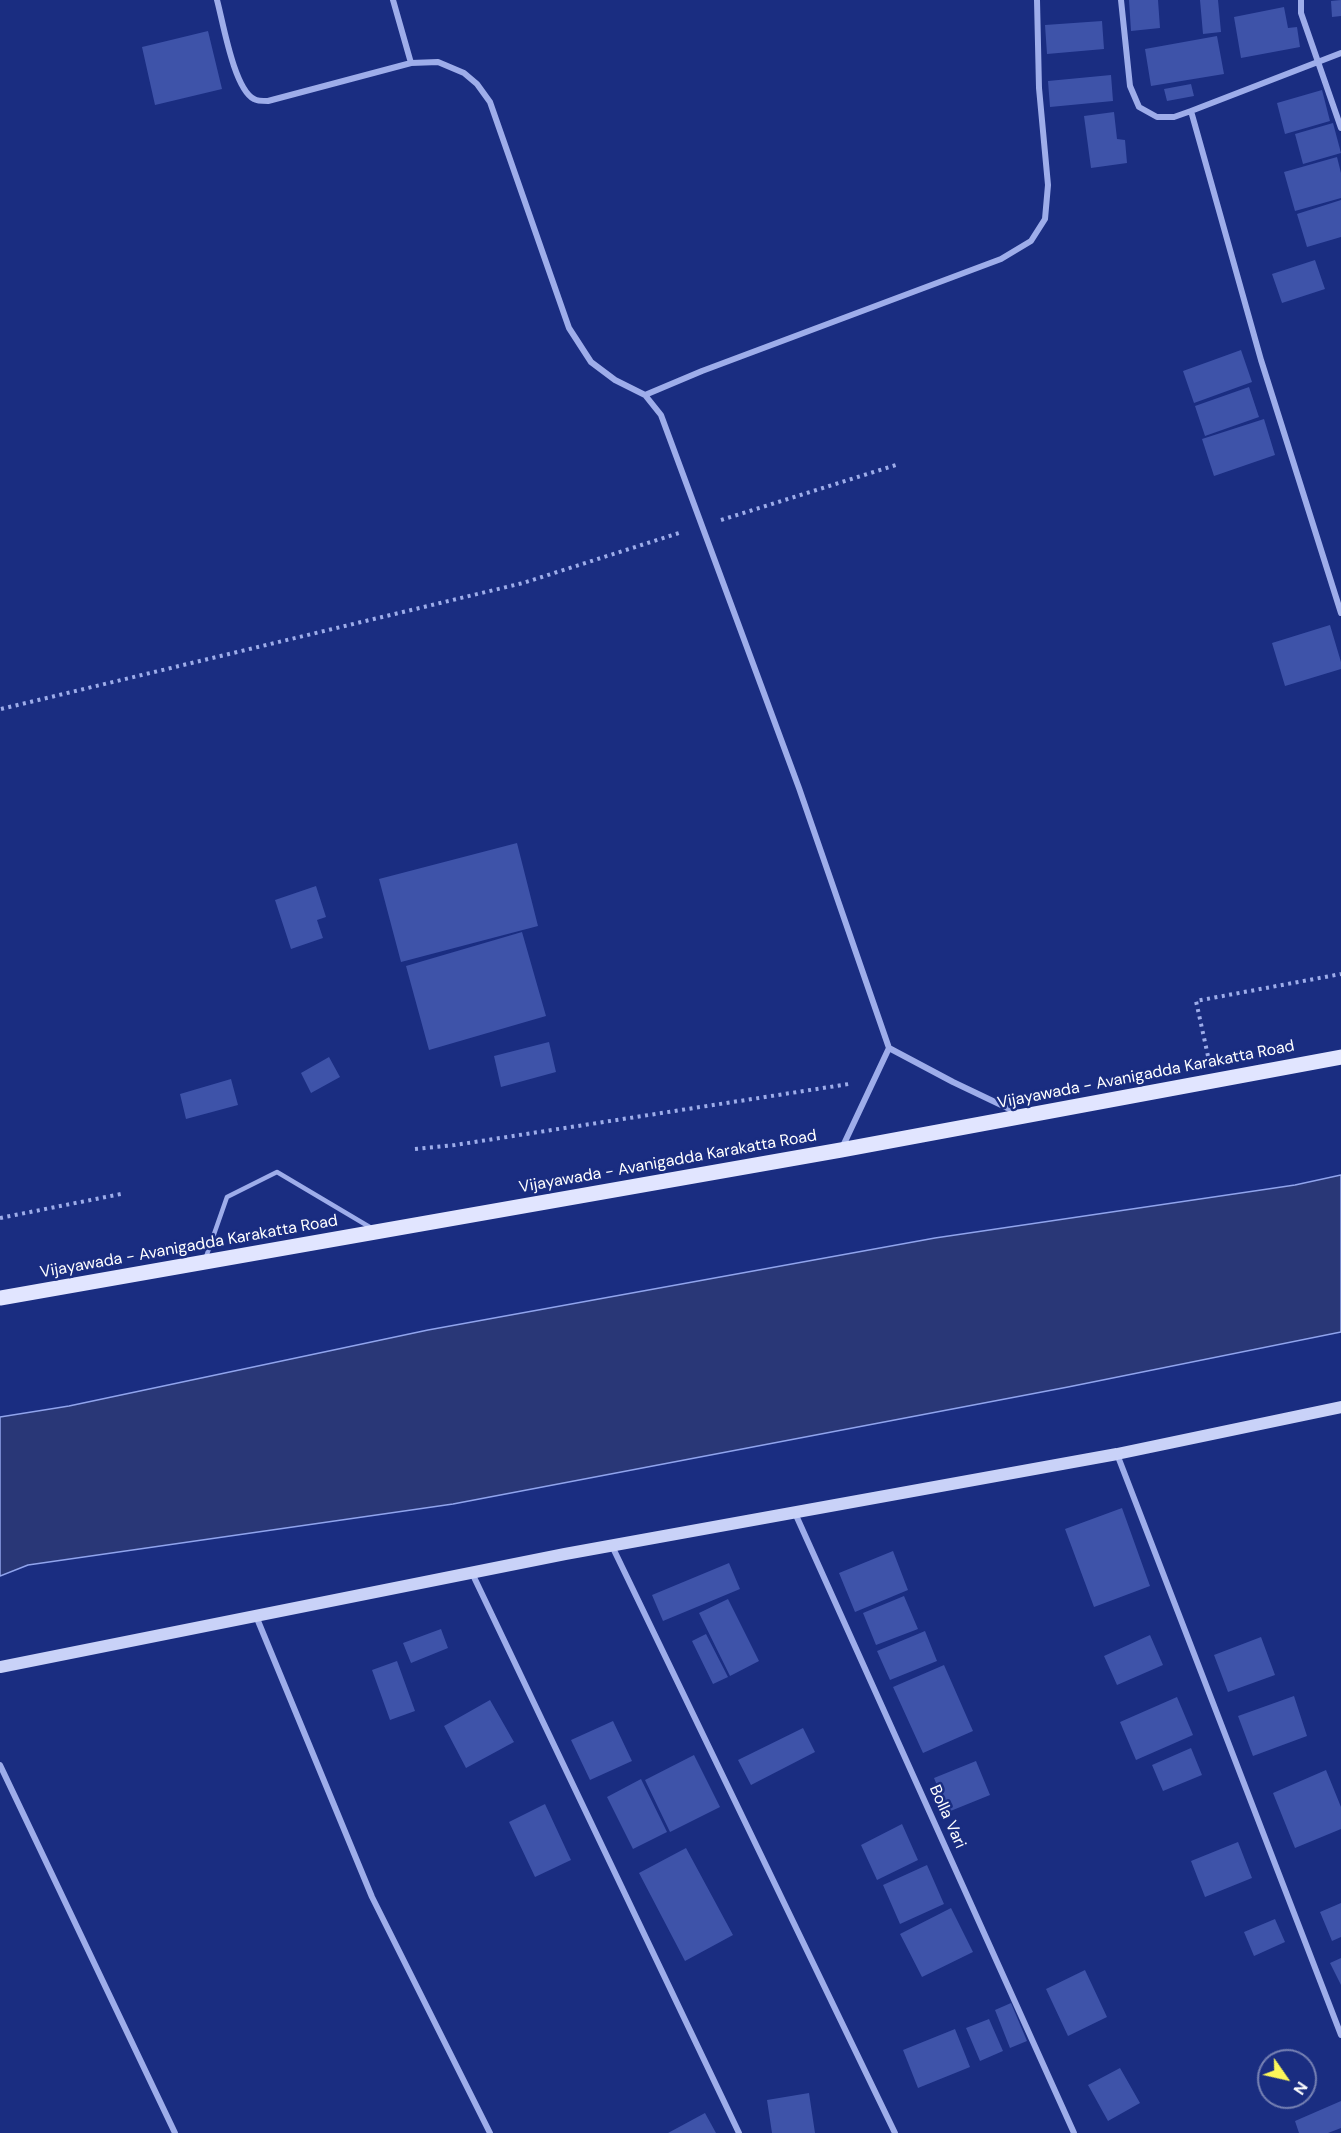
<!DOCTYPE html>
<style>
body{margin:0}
#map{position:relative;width:1341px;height:2133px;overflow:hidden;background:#1a2d81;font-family:"DM Sans",sans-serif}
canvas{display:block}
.north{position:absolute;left:1257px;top:2049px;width:60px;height:60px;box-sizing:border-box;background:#1a2d81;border:2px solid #7681b3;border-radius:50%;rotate:124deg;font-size:16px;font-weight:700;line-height:24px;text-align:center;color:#fff}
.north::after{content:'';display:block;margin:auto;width:21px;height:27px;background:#fcf659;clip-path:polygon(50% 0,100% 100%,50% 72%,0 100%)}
</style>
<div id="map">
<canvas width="1341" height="2133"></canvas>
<div class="north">N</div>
</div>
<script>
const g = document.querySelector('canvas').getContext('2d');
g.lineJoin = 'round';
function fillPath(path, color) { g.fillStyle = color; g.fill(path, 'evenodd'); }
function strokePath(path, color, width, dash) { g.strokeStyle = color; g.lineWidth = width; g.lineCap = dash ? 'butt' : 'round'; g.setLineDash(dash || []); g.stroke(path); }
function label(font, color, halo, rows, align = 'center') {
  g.font = font + ' "DM Sans",sans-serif'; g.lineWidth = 5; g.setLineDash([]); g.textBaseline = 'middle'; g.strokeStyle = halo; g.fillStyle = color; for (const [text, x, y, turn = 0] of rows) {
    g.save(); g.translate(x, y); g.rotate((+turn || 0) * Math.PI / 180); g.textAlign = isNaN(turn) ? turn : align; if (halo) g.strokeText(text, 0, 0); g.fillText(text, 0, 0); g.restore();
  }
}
const water = new Path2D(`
 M1341,1175v157l-273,55 -615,117 -425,61 -28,11v-159l69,-11 359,-76 507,-92 360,-53z`);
fillPath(water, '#293777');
strokePath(water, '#90a4ed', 1.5);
fillPath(new Path2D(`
 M1129,0h29l2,28 -29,3z
 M1200,0h18l3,32 -18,2z
 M1341,0v16l-9,1 -1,-16z
 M1284,7l4,21 9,-1 3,20 -59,11 -7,-41z
 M1102,21l2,28 -57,5 -2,-29z
 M208,31l14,58 -67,16 -13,-58z
 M1217,36l7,38 -73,12 -6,-37z
 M1111,75l2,26 -63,6 -2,-26z
 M1191,84l3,12 -27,5 -3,-12z
 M1322,90l8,31 -45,13 -8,-31z
 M1114,112l3,27 8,1 2,23 -36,5 -7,-52z
 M1333,123l8,30 -38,11 -8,-30z
 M1337,157l4,16v25l-46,13 -11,-39z
 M1341,200v37l-34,10 -10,-33z
 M1315,260l10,29 -43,14 -10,-29z
 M1241,350l11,32 -58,21 -11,-32z
 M1249,387l10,30 -54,19 -10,-30z
 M1264,419l11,36 -61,21 -12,-37z
 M1330,625l11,37v7l-56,17 -13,-43z
 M517,843l21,83 -137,36 -22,-83z
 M316,886l10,31 -9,3 6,18 -32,11 -16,-49z
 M522,932l24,84 -117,34 -23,-84z
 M549,1042l7,30 -55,15 -7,-31z
 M329,1057l11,20 -29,16 -10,-20z
 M231,1079l7,26 -52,14 -6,-25z
 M1122,1508l28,78 -56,21 -29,-78z
 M893,1551l15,39 -53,22 -16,-39z
 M729,1563l11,26 -77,32 -11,-26z
 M904,1596l14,33 -42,16 -13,-32z
 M728,1599l31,62 -29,15 -31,-63z
 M441,1629l7,19 -37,15 -8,-20z
 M925,1631l12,30 -47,19 -13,-29z
 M706,1634l22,43 -15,7 -21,-43z
 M1150,1635l13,30 -46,20 -13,-29z
 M1261,1637l14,38 -47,17 -14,-37z
 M397,1661l18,50 -25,9 -18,-50z
 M944,1665l29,66 -50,22 -30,-66z
 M1294,1696l13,40 -54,20 -15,-40z
 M1177,1697l16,38 -57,25 -16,-38z
 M490,1700l24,42 -48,26 -22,-42z
 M613,1721l19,40 -42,19 -19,-40z
 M803,1728l12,24 -64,33 -13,-25z
 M1191,1748l11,27 -39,16 -11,-26z
 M694,1755l26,52 -50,25 -25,-52z
 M976,1761l14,34 -42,17 -14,-34z
 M1326,1770l15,37v22l-46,19 -22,-55z
 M641,1779l26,53 -34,17 -26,-52z
 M545,1804l26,56 -36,17 -26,-55z
 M902,1824l16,36 -41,20 -16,-35z
 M1238,1842l14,36 -47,19 -14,-36z
 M686,1848l47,87 -48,26 -46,-88z
 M927,1865l17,39 -44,20 -17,-39z
 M1341,1903v34l-9,4 -12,-29z
 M951,1908l22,44 -51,25 -22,-43z
 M1275,1919l10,23 -31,14 -10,-24z
 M1341,1958v27l-11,-22z
 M1085,1970l22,47 -39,19 -22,-47z
 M1011,2003l16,38 -17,7 -15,-38z
 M989,2019l14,32 -23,10 -14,-33z
 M955,2029l15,38 -52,21 -15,-38z
 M1120,2068l20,35 -32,18 -20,-36z
 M809,2093l6,40h-43l-5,-33z
 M1341,2101v27l-13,5h-29l-4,-12z
 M705,2113l11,20h-48z`), '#3e53a9');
strokePath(new Path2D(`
 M721,520l178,-56
 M1,709l522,-126 159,-51
 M1208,1056l-12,-55 145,-27
 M415,1149l40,-4 394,-61
 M0,1218l121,-24`), '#9eadea', 4, [3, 4.5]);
strokePath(new Path2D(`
 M206,1257l21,-60 50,-25 96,57`), '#9eadea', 4.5);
strokePath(new Path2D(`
 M217,0c6,22 17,89 37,99 3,2 10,2 14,2l143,-38 27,-1 26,11 13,11 13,18 79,226 22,34 24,18 30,15 57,-24 299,-112 30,-18 14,-22 3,-34 -9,-97 -2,-88
 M393,0l18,63
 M1121,0l9,86 9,21 18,10h17l17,-6 70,249 80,253
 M1301,0v13l40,115
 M1191,111l150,-58
 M645,395l16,20 138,373 90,260 64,34 65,31
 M842,1148l47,-100
 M1117,1454l224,581
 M795,1513l279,620
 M612,1546l283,587
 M472,1573l267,560
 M256,1616l116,281 118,236
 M0,1765l175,368`), '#9eadea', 6);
strokePath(new Path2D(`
 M0,1667l565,-113 552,-100 224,-47`), '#c9d2f8', 12);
strokePath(new Path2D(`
 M0,1298l841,-148 500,-93`), '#e1e5ff', 15);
label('16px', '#fff', '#1a2d81', [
 ["Vijayawada - Avanigadda Karakatta Road",1146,1075,-11],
 ["Vijayawada - Avanigadda Karakatta Road",668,1162,-10],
 ["Vijayawada - Avanigadda Karakatta Road",189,1247,-10],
 ["Bolla Vari",947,1817,66]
]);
</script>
